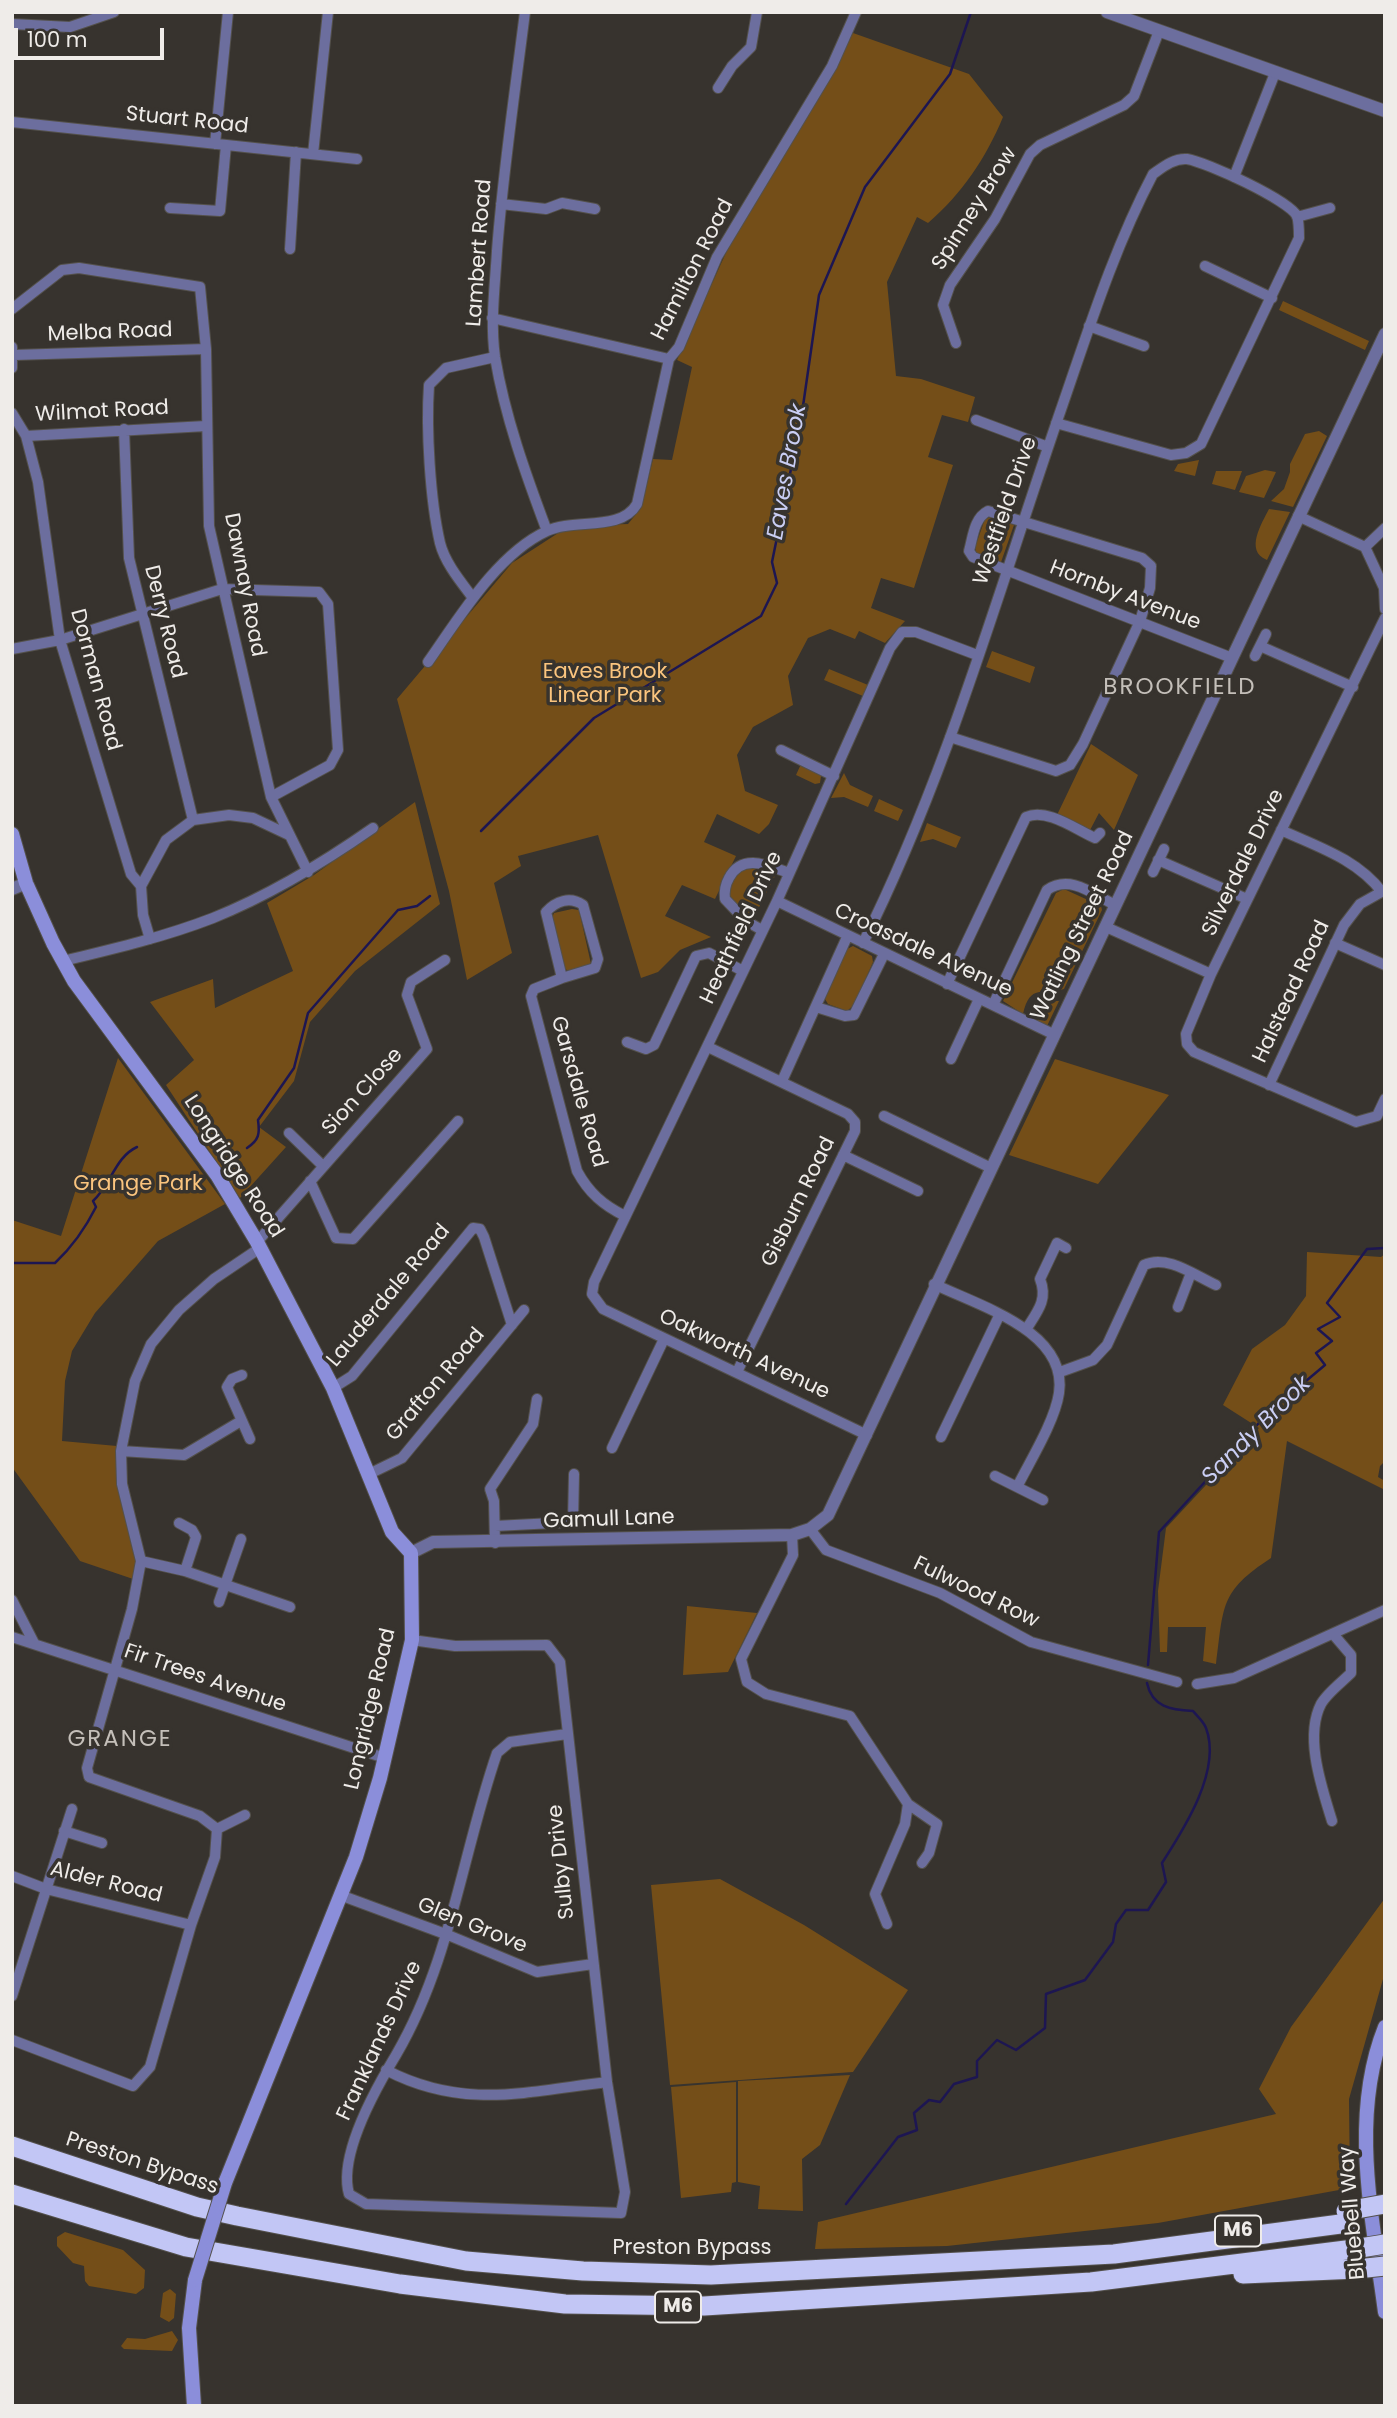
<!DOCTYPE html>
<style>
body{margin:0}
#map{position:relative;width:1397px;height:2418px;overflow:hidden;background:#37332e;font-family:Poppins,sans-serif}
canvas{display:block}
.frame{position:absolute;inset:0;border:14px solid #efece9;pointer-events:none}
.scale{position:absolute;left:14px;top:28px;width:150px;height:32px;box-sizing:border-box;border:4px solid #efece9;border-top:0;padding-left:9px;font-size:21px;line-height:24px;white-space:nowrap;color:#efece9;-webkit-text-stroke:5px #37332e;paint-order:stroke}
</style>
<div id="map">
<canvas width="1397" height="2418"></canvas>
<div class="frame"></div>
<div class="scale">100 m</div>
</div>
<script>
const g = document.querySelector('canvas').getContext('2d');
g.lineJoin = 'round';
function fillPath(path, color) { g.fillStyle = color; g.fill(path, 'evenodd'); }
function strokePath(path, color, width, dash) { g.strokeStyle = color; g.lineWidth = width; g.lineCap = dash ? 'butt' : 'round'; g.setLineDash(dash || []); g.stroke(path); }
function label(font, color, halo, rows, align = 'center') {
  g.font = font + ' Poppins,sans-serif'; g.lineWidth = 7; g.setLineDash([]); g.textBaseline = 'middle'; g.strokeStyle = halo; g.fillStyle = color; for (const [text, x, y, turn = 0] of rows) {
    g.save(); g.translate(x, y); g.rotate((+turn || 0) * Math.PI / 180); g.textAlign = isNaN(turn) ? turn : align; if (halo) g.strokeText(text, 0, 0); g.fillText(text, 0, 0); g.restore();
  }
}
fillPath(new Path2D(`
 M853,33l116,41 34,43c-17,41 -41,77 -75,106l-11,-6 -30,65 9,94 25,3 54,18 -7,25 -26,-7 -14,42 25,8 -39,123 -33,-10 -10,30 34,13 -20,22 -26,-12 -4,8 -25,-10 -22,9 -20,38 5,29 -40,22 -16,28 8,36 33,14 -9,19 -10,10 -42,-20 -13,28 32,14 -21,43 -33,-14 -17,31 46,21 -31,13 -22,22 -17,6 -43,-143 -80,21 3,10 -27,17 18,70 -45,27 -18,-89 -52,-192 115,-136 57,-37 59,-2 13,-16 12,-49 19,1 20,-93 -15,-7 74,-162z
 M1283,301l86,40 -4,9 -86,-40z
 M1319,431l8,5 -34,71 -22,-6 13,-12 6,-17v-8l15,-30z
 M1199,460l-4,16 -21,-5 4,-7z
 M1265,470l11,2 -12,26 -25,-6 7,-16z
 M1216,471h26l-7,19 -23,-6z
 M1269,509l21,3 -23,48c-23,-9 -5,-37 2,-51z
 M992,517l22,8 -14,40 -23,-9 -2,-9 10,-28z
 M992,651l43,16 -5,16 -44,-16z
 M829,669l39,16 -5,11 -39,-16z
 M1091,744l47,31 -24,55 -15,-17 -10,19 -32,-17z
 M801,764l20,12 -1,7 -5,1 -19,-9z
 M844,773l6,12 23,11 -5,11 -24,-10 -13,1z
 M879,799l24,11 -5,11 -24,-10z
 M415,802l25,102 -85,67 -45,51 -16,59 -35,46 27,20 -46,51 -74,-113 28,-25 -44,-58 63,-23 2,29 78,-37 -26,-68 47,-28z
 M927,823l34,14 -5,11 -23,-9 -13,3z
 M754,868l22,6 -23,45 -22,-18 -3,-15 8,-16z
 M1064,889l37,17 1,4 -38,79c-21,6 -34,-6 -41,25l-20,-13 53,-108z
 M572,909l7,1 12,54 -20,8 -6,-3 -14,-49 3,-7z
 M853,946l19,10 1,6 -19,43 -7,6 -19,-7 -3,-5 22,-50z
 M1045,1001h14l-12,25 -8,-3 -4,-10z
 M118,1058l107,146 -67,37 -63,72 -23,38 -7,30 -3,60 55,5 20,103 -1,31 -56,-19 -68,-94v-247l49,16z
 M1055,1059l114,36 -71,89 -89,-29z
 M1307,1252l74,5 4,-3v207l-5,5 -2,11 7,4v9l-98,-49 -16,117c-52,34 -47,48 -55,106l-13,-3 3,-34h-38l-1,25h-7l-2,-61 8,-63 93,-100 -36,-23 29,-56 33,-24 21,-29z
 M687,1606l70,7 -29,59 -45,3z
 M720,1879l84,46 104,65 -55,82 -183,13 -19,-200z
 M1385,1898v74l-36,127 1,89 -192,35 -211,23 -132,3 3,-27 458,-108 -17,-25 32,-62z
 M850,2075l-30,70 -18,14 1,52 -45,-2 2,-23 -22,-4v-101z
 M736,2082v100l-4,1 -1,9 -50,6 -10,-111z
 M65,2232l58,18 22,20 -1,18 -8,6 -47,-8 -4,-5 -1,-15 -11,-3 -16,-17v-9z
 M170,2289l6,5 -2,24 -5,4 -9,-5 3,-24z
 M172,2331l6,9 -6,11 -48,-2 -3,-3 6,-8 18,1z`), '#744e18');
strokePath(new Path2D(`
 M481,831l113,-113 167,-102 16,-33 -5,-21 29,-142 18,-125 46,-108 85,-113 21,-62
 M247,1148c12,-8 13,-14 11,-28l36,-52 14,-55 90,-103 19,-4 13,-10
 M12,1263h43c16,-15 31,-36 41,-56l-3,-6c18,-16 22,-44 44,-54
 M1148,1665l11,-133 109,-119 57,-48 -9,-12 16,-12 -14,-12 22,-12 -13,-14 40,-54 18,-1
 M846,2204l52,-67 19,-7 -3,-17 15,-13 11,2 14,-18 23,-7v-16l20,-21 19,10 29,-22 1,-34 39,-14 28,-38 3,-18 10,-14h22l18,-28 -4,-19c22,-34 60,-93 44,-135 -2,-6 -9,-12 -13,-17 -22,-1 -41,-4 -46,-28`), '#1d1652', 2.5);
const minor = new Path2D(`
 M525,12c-10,80 -22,159 -28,239 -2,35 -7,71 -2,106 10,60 31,118 52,174
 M12,24l58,3 44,-15
 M718,88l14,-22 19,-19 6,-35
 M12,122l345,37
 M215,144l13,-132
 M313,154l15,-142
 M1234,177l41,-104
 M501,204l45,5 16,-6 33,6
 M170,208l50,3 6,-66
 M1297,217l33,-9
 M290,249l6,-97
 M1205,266l67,32
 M12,309l50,-39 17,-2 121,19 6,62 3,177 62,271 37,75
 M492,318l177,41
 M1089,326l55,20
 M956,343l-13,-38 7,-20 45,-66 35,-65 10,-9 84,-40 10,-9 25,-65
 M12,347v21
 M14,355l192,-6
 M12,413l14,23 180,-10
 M976,420l72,27
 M124,429l5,129 64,262
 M26,436l12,46 22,158 71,234 10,12
 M1298,516l67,31 19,41 1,21
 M1365,547l20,-19
 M473,598c-12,-16 -28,-35 -33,-55 -10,-44 -14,-114 -11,-158l17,-17 49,-11
 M1385,618l-174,356 -25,60 1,10 7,8 162,70 21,-6 8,-17
 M1260,646l93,41
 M12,649l48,-9 162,-51 97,3 9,12 10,146 -8,15 -59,32
 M1255,656l11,-22
 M428,662c31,-44 69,-108 119,-131 27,-13 74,1 90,-27l32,-145 10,-12 38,-90 115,-191 24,-54
 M950,737l106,34 14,-6 13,-21 57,-123 10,-33 1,-22 -9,-8 -154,-47c-14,7 -15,26 -19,40l4,6 259,101
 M781,750l53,26
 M1281,830c37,17 76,29 101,62
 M1158,860l89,39
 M1153,872l11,-23
 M777,901l276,133
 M1106,927l105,47
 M762,930l-16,-9 -21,-22c-1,-8 0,-14 4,-21 13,-25 38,-13 60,-5
 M150,939l-7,-24 -2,-29 25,-46 27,-20 36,-5 24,3 36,17
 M863,943c83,-166 134,-347 194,-522 29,-83 55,-169 96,-247 10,-7 21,-16 34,-15 19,3 102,41 110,57 2,6 2,16 2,22l-98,206 -15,9 -15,2 -115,-32
 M1335,943l50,22
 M63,961c50,-12 101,-24 150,-43 57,-23 110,-55 160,-90
 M562,978l33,-10 3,-9 -15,-54c-13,-9 -27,-4 -37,7l16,66 -28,11 -3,7 46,175c12,22 26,34 48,45
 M947,984l79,-167c21,-9 49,12 69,21l5,-5
 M993,1005l54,-115c23,-16 46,4 68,15
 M816,1007l29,9 9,-1 30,-61
 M627,1042l19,7 8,-4 42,-89 13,-3 34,18
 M708,1047l140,67 7,8v9l-118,241
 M951,1059l28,-60
 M782,1081l65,-144
 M1269,1085l75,-160 16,-21 25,-14
 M884,1116l105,51
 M289,1133l34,33
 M843,1155l75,36
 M310,1181l26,57 17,1 105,-118
 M257,1242l170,-193 -20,-54 4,-13 34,-22
 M934,1284c45,22 134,47 125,109 -4,28 -29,68 -42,94
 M1178,1307l13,-34
 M1027,1328c11,-17 21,-29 13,-49l17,-36 9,5
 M1060,1372l33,-12 14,-15 37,-80c23,-11 50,10 72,20
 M242,1375l-10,4 -5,8 23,52
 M333,1388l19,-12 121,-148 7,1 4,8 28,88
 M867,1435l-264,-126 -11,-15 2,-12 183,-381 113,-253 12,-16h14l61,23
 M941,1437l58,-121
 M612,1448l52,-109
 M121,1451l63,4 57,-34
 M369,1474l33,-16 122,-148
 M995,1476l48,24
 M179,1523l13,7 4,7 -11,34
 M495,1526l78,-4 1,-48
 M810,1529l16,21 114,43 91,49 146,40
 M792,1535l1,20 -52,104 6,23 19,12 84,22 58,88 -3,20 -30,70 12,30
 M495,1543l-1,-42 -4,-12 43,-65 4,-25
 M141,1561l44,10 105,36
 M12,1600l22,43
 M219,1602l22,-63
 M12,1637l373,121
 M412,1640l43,6 92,-1 13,17 47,420 18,110 -4,21 -255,-9 -17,-10c-11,-39 27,-106 47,-139 55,-94 66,-201 101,-302l13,-11 57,-8
 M1197,1684l37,-6 151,-68
 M908,1804l29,20 -8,29 -7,10
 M1332,1821c-10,-33 -28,-84 -11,-117 6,-11 21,-22 30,-31v-18l-18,-21
 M217,1829l28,-14
 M64,1831l38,12
 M12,1876l34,13 145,36
 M340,1895l108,40 89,37 56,-8
 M12,1996l60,-187
 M12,2040l121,46 17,-19 41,-142 24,-68 2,-28 -17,-13 -111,-39 -2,-9 45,-159 9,-48 -19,-77 -1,-33 14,-70 16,-37 28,-34 35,-31 46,-31
 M386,2070c77,40 139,22 221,12`);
const tertiary = new Path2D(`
 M1107,12l278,99
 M12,889l14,-6
 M411,1553l22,-11 359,-7 18,-6 18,-14 557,-1181`);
const secondary = new Path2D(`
 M12,834l14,49 27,60 21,38 143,194 40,67 76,146 59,144 19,21 1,87 -32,138 -24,79 -131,326
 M1385,2027c-36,90 -12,193 0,285
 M194,2406l-5,-78 6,-48`);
const motorway = new Path2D(`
 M12,2146l185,61 40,9 229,45 117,10 128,4 403,-21 234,-31
 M12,2194l174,53 214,37 165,20 139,2 387,-24 263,-33
 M1243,2274l114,-5`);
strokePath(minor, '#54514c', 12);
strokePath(tertiary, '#54514c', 14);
strokePath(secondary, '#54514c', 16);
strokePath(motorway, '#54514c', 21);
strokePath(minor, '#6c6e9e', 10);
strokePath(tertiary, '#6c6e9e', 12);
strokePath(secondary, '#8b8eda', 14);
strokePath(motorway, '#c2c6f5', 19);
const secondaryBridge = new Path2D(`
 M195,2280l30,-97`);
const motorwayBridge = new Path2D(`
 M1346,2211l39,-7
 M1354,2249l31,-5
 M1357,2269l28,-3`);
strokePath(secondaryBridge, '#54514c', 16, []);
strokePath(motorwayBridge, '#54514c', 21, []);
strokePath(secondaryBridge, '#8b8eda', 14);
strokePath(motorwayBridge, '#c2c6f5', 19);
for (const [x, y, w] of [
 [1238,2231,46],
 [678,2307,46]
]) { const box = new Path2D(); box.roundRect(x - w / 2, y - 15.5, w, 31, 5); g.fillStyle = '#37332e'; g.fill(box); strokePath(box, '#efece9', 2); }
label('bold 19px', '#efece9', null, [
 ["M6",1238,2231],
 ["M6",678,2307]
]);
label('21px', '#efece9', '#37332e', [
 ["Stuart Road",187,121,6],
 ["Spinney Brow",975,209,-58],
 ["Lambert Road",480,253,-86],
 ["Hamilton Road",693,270,-63],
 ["Melba Road",110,333,-2],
 ["Wilmot Road",102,412,-3],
 ["Westfield Drive",1006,511,-71],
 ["Dawnay Road",244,585,79],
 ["Hornby Avenue",1125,596,21],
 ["Derry Road",164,622,76],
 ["Dorman Road",95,680,75],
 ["Silverdale Drive",1244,863,-64],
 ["Watling Street Road",1083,926,-64],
 ["Heathfield Drive",742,928,-65],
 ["Croasdale Avenue",923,951,25],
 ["Halstead Road",1292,992,-65],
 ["Sion Close",363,1092,-48],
 ["Garsdale Road",578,1092,74],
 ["Longridge Road",233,1167,57],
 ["Gisburn Road",799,1202,-64],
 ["Lauderdale Road",389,1296,-50],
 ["Oakworth Avenue",744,1355,25],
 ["Grafton Road",436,1385,-50],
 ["Gamull Lane",609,1520,-2],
 ["Fulwood Row",976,1593,26],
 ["Fir Trees Avenue",205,1679,19],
 ["Longridge Road",371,1709,-77],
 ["Sulby Drive",562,1862,-96],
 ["Alder Road",106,1883,14],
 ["Glen Grove",472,1926,22],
 ["Franklands Drive",380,2041,-65],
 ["Preston Bypass",142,2164,18],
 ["Bluebell Way",1353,2213,-95],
 ["Preston Bypass",692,2249]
]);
label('21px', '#fac47e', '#37332e', [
 ["Eaves Brook",605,673],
 ["Linear Park",605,697],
 ["Grange Park",138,1185]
]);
label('italic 23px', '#cacef4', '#37332e', [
 ["Eaves Brook",788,472,-80],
 ["Sandy Brook",1257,1431,-45]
]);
g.letterSpacing = '2px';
label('23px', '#c4bfb9', '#37332e', [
 ["BROOKFIELD",1180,688],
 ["GRANGE",120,1740]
]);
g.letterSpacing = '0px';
</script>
